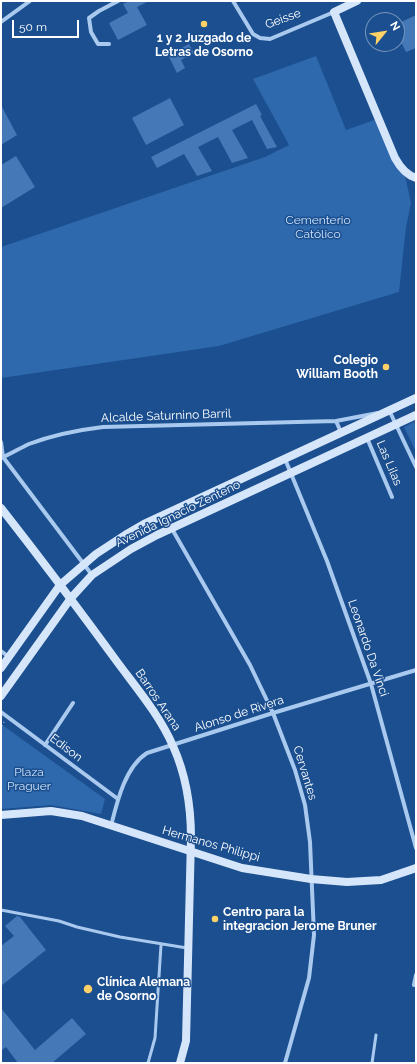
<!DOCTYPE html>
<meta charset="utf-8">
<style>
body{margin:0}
#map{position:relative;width:417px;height:1064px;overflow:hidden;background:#1b4f8f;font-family:Raleway,sans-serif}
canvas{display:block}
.frame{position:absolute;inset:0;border:2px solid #fff;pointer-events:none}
.north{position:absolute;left:365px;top:12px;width:40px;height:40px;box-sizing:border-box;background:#1b4f8f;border:1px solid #7695bc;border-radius:50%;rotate:60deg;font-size:11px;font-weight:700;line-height:16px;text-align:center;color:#fff}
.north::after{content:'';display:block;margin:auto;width:14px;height:18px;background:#ffd166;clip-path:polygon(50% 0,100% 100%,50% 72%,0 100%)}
.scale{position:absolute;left:12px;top:20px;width:67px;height:18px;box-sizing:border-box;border:2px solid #fff;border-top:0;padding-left:5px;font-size:12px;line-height:14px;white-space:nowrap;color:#fff;-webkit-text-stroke:3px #1b4f8f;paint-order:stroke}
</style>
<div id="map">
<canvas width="417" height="1064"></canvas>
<div class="frame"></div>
<div class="north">N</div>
<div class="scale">50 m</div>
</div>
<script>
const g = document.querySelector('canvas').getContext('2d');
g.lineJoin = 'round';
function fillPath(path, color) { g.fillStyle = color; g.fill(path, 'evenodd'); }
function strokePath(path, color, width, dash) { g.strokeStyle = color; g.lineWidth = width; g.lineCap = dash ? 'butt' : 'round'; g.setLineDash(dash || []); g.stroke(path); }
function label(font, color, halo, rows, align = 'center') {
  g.font = font + ' Raleway,sans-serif'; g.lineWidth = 3; g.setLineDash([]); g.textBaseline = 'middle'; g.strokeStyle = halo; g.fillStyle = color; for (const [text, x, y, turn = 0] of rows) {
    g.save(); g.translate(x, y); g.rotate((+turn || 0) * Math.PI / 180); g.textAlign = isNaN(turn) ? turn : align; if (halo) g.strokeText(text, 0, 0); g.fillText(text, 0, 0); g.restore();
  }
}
fillPath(new Path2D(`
 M316,56l30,74 31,-11 27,52 7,32 -5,24 -7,65 -180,54 -218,32v-131l264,-90 24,-12 -36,-66z
 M416,421v31l-12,-25z
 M1,724l104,75 -4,15 -50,-9 -50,4z`), '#2e69ad');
fillPath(new Path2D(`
 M129,1h20l-12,6 10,18 -29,15 -9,-17 19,-10 -5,-9z
 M416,15v33l-10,4 -9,-18v-10z
 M189,44l5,9 -13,7 4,8 -8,5 -9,-18z
 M170,98l14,27 -38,20 -14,-27z
 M256,104l6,11 -2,1 17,31 -10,2 -15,-29 -20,10 16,28 -16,5 -14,-26 -20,10 14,24 -15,5 -13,-22 -27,14 -6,-11z
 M1,105l16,30 -16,10z
 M16,156l19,31 -34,21v-43z
 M17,916l3,1 26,33 -45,36v-40l13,-10 -9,-10z
 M1,1008l34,42 37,-32 14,16 -34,29h-34l-12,-16 -5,4z`), '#4478b7');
strokePath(new Path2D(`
 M1,727l3,-5`), '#a9c9ee', 1.5, [2, 3]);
strokePath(new Path2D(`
 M1,910l58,11 18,6 43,10 67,11
 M148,1063l7,-25 6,-93
 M372,1063l4,-28`), '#a9c9ee', 3);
strokePath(new Path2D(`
 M233,1l20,33 7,4 10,1 64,-27
 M1,22l29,-21
 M109,44h-11l-7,-12 -2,-14 10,-7 19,-10
 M388,410h1l27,57
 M336,421l4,9 -3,3
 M367,438l25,59
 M1,442l2,15 89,118
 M1,458c10,-4 19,-10 28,-14 24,-9 49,-14 74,-17l233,-6 42,-8
 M285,459l42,102 44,123 45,164
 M164,515l86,150 23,48 22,57 10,35 5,37 4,93 -5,43 -24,85
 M1,651l8,6
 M1,712l117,87
 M45,745l28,-42
 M111,826c6,-24 14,-59 36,-73l126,-40 143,-43
 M414,985l2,-10`), '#a9c9ee', 4);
strokePath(new Path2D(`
 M357,1l-23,11 61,146c5,9 11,17 21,20
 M1,508c40,51 79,103 117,155 20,27 42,53 55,83 13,29 18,60 18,92l-5,203 -6,22
 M1,668l59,-83 36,-31 29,-19 19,-11 272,-126
 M1,696l70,-98 21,-23 39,-26 26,-14 259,-120
 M1,815l50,-4 31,5 160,52 69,11 36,3 34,-2 35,-12`), '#d6e6fa', 8);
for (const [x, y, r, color] of [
 [204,24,4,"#ffd166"],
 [386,367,4,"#ffd166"],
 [215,919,4,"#ffd166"],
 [88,989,5,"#ffd166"]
]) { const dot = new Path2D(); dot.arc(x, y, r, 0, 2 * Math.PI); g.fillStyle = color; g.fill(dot); strokePath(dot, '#1b4f8f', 1.5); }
label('12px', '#fff', '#1b4f8f', [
 ["Geisse",283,19,-20],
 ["Alcalde Saturnino Barril",166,416,-2],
 ["Las Lilas",389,463,67],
 ["Avenida Ignacio Zenteno",178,514,-26],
 ["Leonardo Da Vinci",368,648,71],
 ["Barros Arana",158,700,56],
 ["Alonso de Rivera",239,714,-18],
 ["Edison",66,748,37],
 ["Cervantes",305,773,73],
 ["Hermanos Philippi",211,844,16]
]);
label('bold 12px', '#fff', '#1b4f8f', [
 ["1 y 2 Juzgado de",204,38,"center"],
 ["Letras de Osorno",204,52,"center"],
 ["Colegio",378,360,"right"],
 ["William Booth",378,374,"right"],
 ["Centro para la",223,912],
 ["integracion Jerome Bruner",223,926],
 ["Clínica Alemana",97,982],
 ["de Osorno",97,996]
], 'left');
label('12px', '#cfe3fa', '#1b4f8f', [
 ["Cementerio",318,220],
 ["Católico",318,234],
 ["Plaza",29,772],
 ["Praguer",29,786]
]);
</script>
